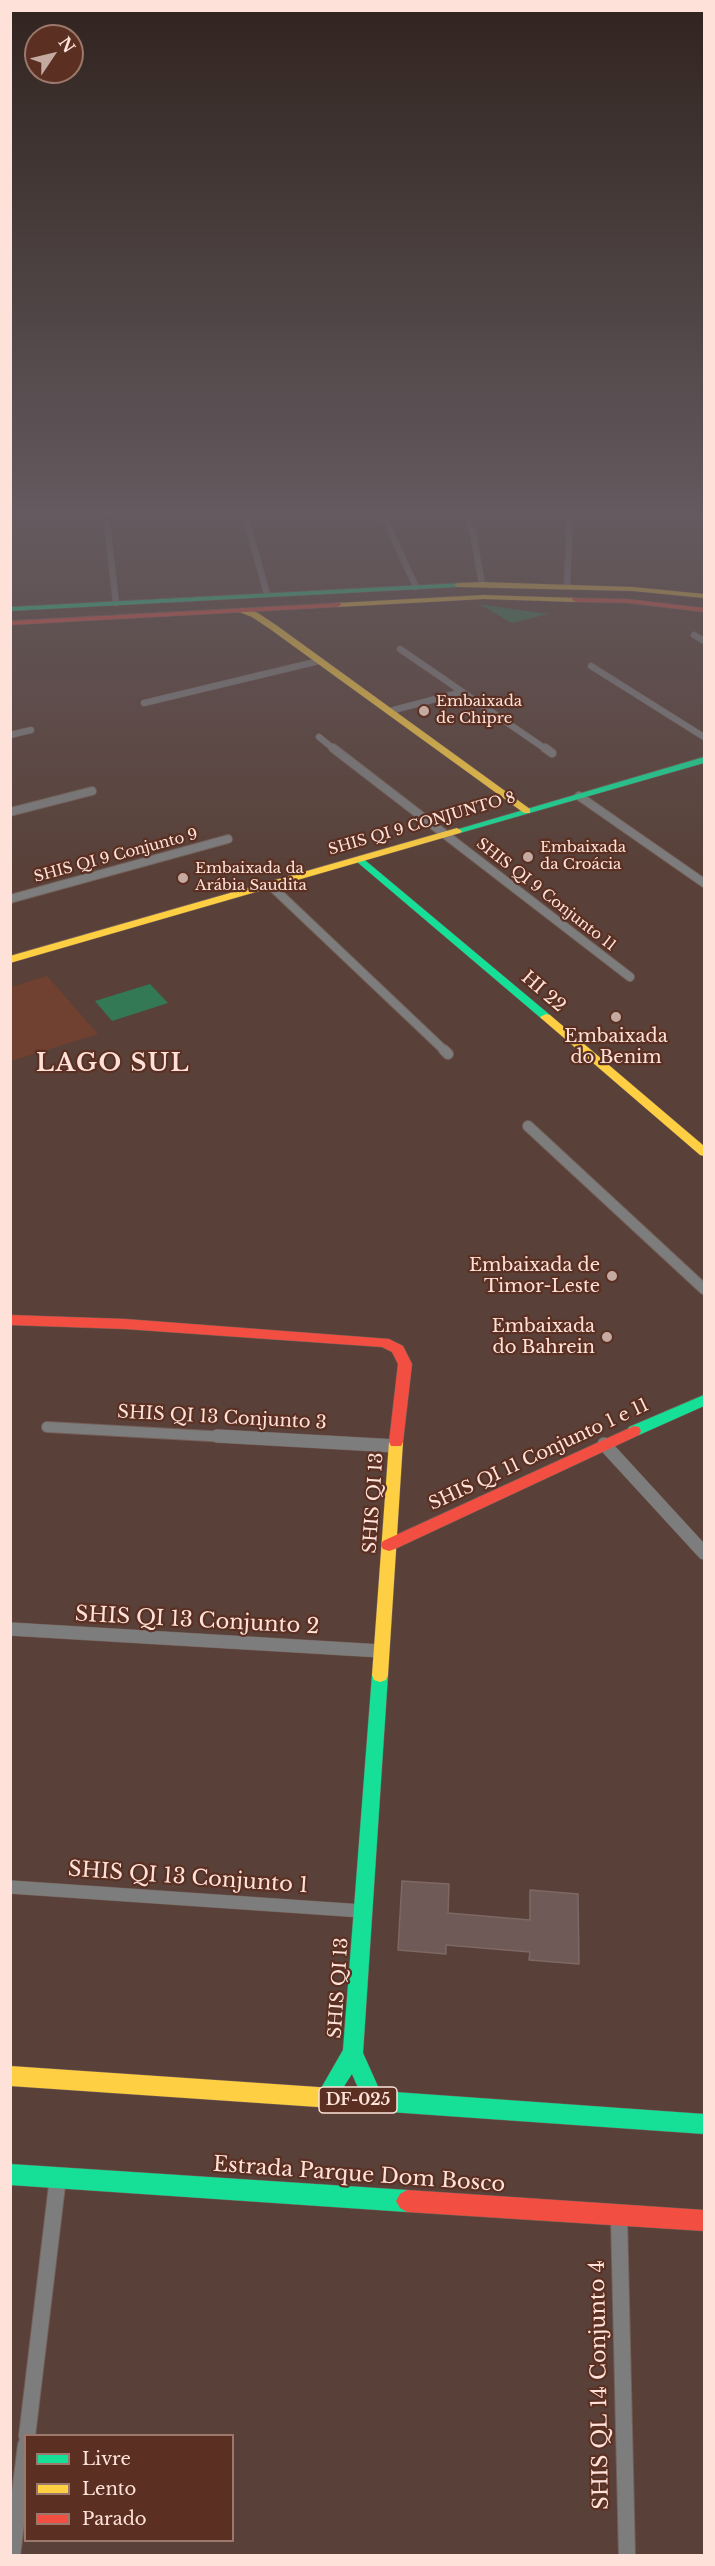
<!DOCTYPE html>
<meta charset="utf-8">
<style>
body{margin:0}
#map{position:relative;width:715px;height:2566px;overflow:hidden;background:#594139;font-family:"Libre Baskerville",serif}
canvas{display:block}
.frame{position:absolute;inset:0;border:12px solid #fee2d9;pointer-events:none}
.legend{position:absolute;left:24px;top:2434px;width:210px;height:108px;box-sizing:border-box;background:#5b3022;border:2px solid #9c776b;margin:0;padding:8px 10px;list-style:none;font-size:18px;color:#fee2d9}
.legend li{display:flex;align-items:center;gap:12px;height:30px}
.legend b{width:30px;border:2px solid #9c776b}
.north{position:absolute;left:24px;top:24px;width:60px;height:60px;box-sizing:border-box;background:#5b3022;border:2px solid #9c776b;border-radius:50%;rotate:55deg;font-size:16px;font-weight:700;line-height:24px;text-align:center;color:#fee2d9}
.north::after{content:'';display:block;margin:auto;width:21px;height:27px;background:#c4aaa1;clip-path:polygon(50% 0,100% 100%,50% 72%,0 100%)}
</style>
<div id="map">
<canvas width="715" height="2566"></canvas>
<div class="frame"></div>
<ul class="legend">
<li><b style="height:8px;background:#16e098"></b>Livre</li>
<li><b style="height:8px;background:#ffcf43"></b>Lento</li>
<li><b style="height:8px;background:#f24e42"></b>Parado</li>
</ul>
<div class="north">N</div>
</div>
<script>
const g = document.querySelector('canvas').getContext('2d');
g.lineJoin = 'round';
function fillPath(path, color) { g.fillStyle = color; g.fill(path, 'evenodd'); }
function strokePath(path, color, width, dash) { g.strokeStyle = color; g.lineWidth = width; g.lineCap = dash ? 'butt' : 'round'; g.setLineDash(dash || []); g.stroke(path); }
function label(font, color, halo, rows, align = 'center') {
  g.font = font + ' "Libre Baskerville",serif'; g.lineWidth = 4.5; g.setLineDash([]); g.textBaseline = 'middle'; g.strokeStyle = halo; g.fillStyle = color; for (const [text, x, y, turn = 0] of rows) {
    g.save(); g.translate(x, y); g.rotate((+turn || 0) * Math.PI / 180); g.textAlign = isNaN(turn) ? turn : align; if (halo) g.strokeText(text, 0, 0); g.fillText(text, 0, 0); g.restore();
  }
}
fillPath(new Path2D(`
 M47,976l51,58 -87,27v-74z`), '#704030');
fillPath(new Path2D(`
 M479,604l69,10 -36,9z
 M150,984l18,19 -56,18 -17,-20z`), '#337955');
const building = new Path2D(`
 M402,1881l47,3 -1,29 82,7v-30l48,4 1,70 -50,-4 1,-8 -84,-7v9l-48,-4z`);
fillPath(building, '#6f5a57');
strokePath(building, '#7e6864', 1.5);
const streetFar4 = new Path2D(`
 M382,513l34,74
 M465,513l8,21 9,50
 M246,519l21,75
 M107,523l9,80
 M567,585l3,-72
 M694,635l10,6
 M400,649l147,101
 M591,666l113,71
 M144,703l175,-42
 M390,711l72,-19
 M10,735l21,-5
 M319,737l16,13`);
const streetFar3 = new Path2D(`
 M333,748l297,229
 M545,748l7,5
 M579,796l125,87
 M10,812l82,-21
 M270,885l175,166
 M10,899l218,-60`);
const streetFar2 = new Path2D(`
 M444,1050l4,4
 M528,1126l176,163
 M47,1427l198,11`);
const streetFar1 = new Path2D(`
 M217,1436l179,10
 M604,1444l100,109
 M10,1629l371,22
 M10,1887l352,24`);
const street = new Path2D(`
 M619,2217l8,339
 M27,2436l31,-259
 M12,2556l14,-111`);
const fast = new Path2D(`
 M461,583v4h-3l-448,24v-4z
 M704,757v6l-244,70 -8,-2z
 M360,856l190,159v4h-8l-186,-158 -1,-2z
 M704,1395v11l-65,29h-10l-2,-4 2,-4z
 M380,1668l6,2 2,5 -25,378 17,38 324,23v20l-357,-25 -7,-3 -2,-10 -5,8 -7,3 -7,-3 -3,-7 27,-47 29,-375 2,-5zM352,2074l7,16 -12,-1 -6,2z
 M10,2164l397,26 7,4 4,7 -4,7 -7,4 -397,-27z`);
const slow = new Path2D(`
 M482,582l151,5 71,7v4l-71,-7 -175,-4 -4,-2 4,-2z
 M484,595l92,3 4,2 -4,2 -92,-3 -147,8 -4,-2 4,-2z
 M242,608l16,5 18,12 254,184v4h-6l-254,-184 -18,-12 -13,-5 -1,-2z
 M457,828l5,3 -2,2 -450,130v-7z
 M546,1014l4,1 154,131v10l-4,-1 -158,-136 -2,-2z
 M396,1437l5,1 2,4 -15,233 -2,5 -6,2 -6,-2 -2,-5 17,-233 2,-4z
 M10,2066l337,23 7,3 3,7 -3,7 -7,3 -337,-23z`);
const jam = new Path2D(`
 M573,598l54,1 77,9v4l-77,-9 -51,-1 -4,-2z
 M340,603l1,2 -4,2 -327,18v-4z
 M10,1315l115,4 264,20 14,7 9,18 -9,78 -2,4h-10l-2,-4 9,-78 -6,-12 -10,-5 -257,-18 -115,-4z
 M634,1426l5,1 2,4 -2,4 -244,114 -6,2 -6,-2 -2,-4 2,-4z
 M407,2190l297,20v21l-297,-19 -7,-4 -4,-7 4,-7z`);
strokePath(streetFar4, '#746058', 7);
strokePath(streetFar3, '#746058', 10);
strokePath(streetFar2, '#746058', 12);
strokePath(streetFar1, '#746058', 14);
strokePath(street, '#746058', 18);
strokePath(fast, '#746058', 1);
strokePath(slow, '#746058', 1);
strokePath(jam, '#746058', 1);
strokePath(streetFar4, '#7e7d7e', 6);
strokePath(streetFar3, '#7e7d7e', 8);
strokePath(streetFar2, '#7e7d7e', 10);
strokePath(streetFar1, '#7e7d7e', 13);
strokePath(street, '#7e7d7e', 16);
fillPath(fast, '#16e098');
fillPath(slow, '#ffcf43');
fillPath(jam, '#f24e42');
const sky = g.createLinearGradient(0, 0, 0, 872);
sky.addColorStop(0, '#31241f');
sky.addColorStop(0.59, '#645a5f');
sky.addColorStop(1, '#645a5f00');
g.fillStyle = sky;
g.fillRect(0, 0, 715, 872);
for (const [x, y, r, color] of [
 [424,711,6,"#c4aaa1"],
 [528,857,6,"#c4aaa1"],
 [183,878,6,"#c4aaa1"],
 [616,1017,6,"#c4aaa1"],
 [612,1276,6,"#c4aaa1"],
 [607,1337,6,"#c4aaa1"]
]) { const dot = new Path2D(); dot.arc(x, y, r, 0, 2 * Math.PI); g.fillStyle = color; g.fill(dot); strokePath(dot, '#5b3022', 2); }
label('15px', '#fee2d9', '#5b3022', [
 ["Embaixada",436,702],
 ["de Chipre",436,719],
 ["Embaixada",540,848],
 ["da Croácia",540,865],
 ["Embaixada da",195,869],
 ["Arábia Saudita",195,886]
], 'left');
label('15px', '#fee2d9', '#5b3022', [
 ["SHIS QI 9 CONJUNTO 8",422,824,-16],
 ["SHIS QI 9 Conjunto 9",116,856,-15],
 ["SHIS QI 9 Conjunto 11",546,895,38]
]);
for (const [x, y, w] of [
 [358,2100,78]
]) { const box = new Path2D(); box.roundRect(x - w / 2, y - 13, w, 26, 4.5); g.fillStyle = '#5b3022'; g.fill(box); strokePath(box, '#fee2d9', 1.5); }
label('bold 16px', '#fee2d9', null, [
 ["DF-025",358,2100]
]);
label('18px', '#fee2d9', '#5b3022', [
 ["HI 22",543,992,41],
 ["SHIS QI 13 Conjunto 3",222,1418,3],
 ["SHIS QI 11 Conjunto 1 e 11",539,1455,-25],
 ["SHIS QI 13",374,1503,-86],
 ["SHIS QI 13",339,1988,-86]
]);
label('18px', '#fee2d9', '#5b3022', [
 ["Embaixada",616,1037,"center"],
 ["do Benim",616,1058,"center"],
 ["Embaixada de",600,1266],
 ["Timor-Leste",600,1287],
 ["Embaixada",595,1327],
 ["do Bahrein",595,1348]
], 'right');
label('21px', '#fee2d9', '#5b3022', [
 ["SHIS QI 13 Conjunto 2",197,1621,3],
 ["SHIS QI 13 Conjunto 1",188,1878,4],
 ["Estrada Parque Dom Bosco",359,2175,4],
 ["SHIS QL 14 Conjunto 4",600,2385,-91]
]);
g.letterSpacing = '1.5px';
label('bold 24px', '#fee2d9', '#5b3022', [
 ["LAGO SUL",113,1064]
]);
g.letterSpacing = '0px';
</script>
